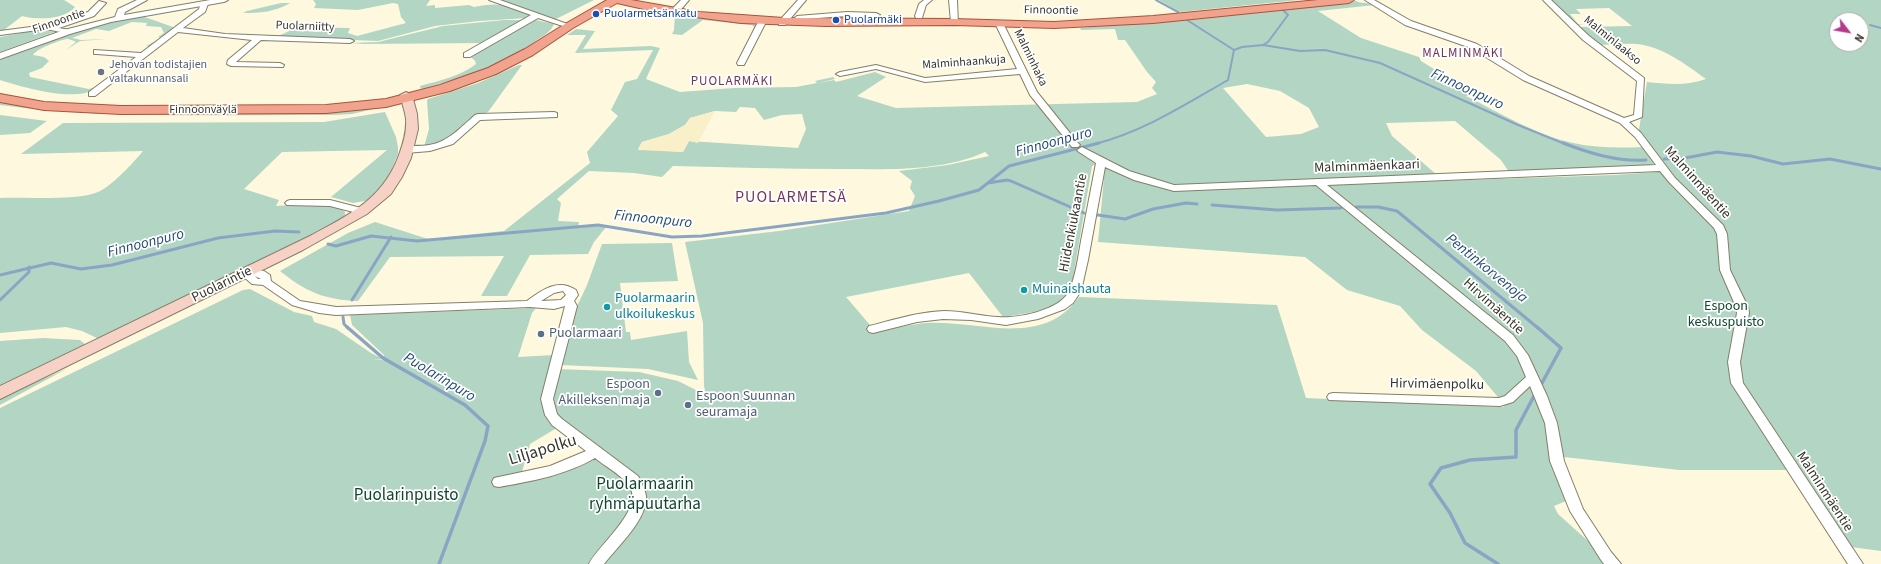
<!DOCTYPE html>
<meta charset="utf-8">
<style>
body{margin:0}
#map{position:relative;width:1881px;height:564px;overflow:hidden;background:#fef9de;font-family:"Source Sans 3",sans-serif}
canvas{display:block}
.north{position:absolute;left:1829px;top:12px;width:40px;height:40px;box-sizing:border-box;background:#fff;border:1px solid #afaeaa;border-radius:50%;rotate:121deg;font-size:11px;font-weight:700;line-height:16px;text-align:center;color:#37352b}
.north::after{content:'';display:block;margin:auto;width:14px;height:18px;background:#b53a8b;clip-path:polygon(50% 0,100% 100%,50% 72%,0 100%)}
</style>
<div id="map">
<canvas width="1881" height="564"></canvas>
<div class="north">N</div>
</div>
<script>
const g = document.querySelector('canvas').getContext('2d');
g.lineJoin = 'round';
function fillPath(path, color) { g.fillStyle = color; g.fill(path, 'evenodd'); }
function strokePath(path, color, width, dash) { g.strokeStyle = color; g.lineWidth = width; g.lineCap = dash ? 'butt' : 'round'; g.setLineDash(dash || []); g.stroke(path); }
function label(font, color, halo, rows, align = 'center') {
  g.font = font + ' "Source Sans 3",sans-serif'; g.lineWidth = 3.5; g.setLineDash([]); g.textBaseline = 'middle'; g.strokeStyle = halo; g.fillStyle = color; for (const [text, x, y, turn = 0] of rows) {
    g.save(); g.translate(x, y); g.rotate((+turn || 0) * Math.PI / 180); g.textAlign = isNaN(turn) ? turn : align; if (halo) g.strokeText(text, 0, 0); g.fillText(text, 0, 0); g.restore();
  }
}
fillPath(new Path2D(`
 M0,0h64l11,7c-11,13 -38,13 -53,9l-18,14h-4z
 M313,0h117l-4,6 9,-1v3l34,-3 5,2c21,-5 37,-3 56,8l-2,3 -49,3 -44,5 -57,15 -102,-4 22,-10 52,1 -2,5 9,3 49,-13 -5,-6 -3,-13 -5,-1 -35,7 -44,-2 2,-4z
 M498,0h96l-40,20z
 M1159,0h140l-119,12z
 M1550,0h331v551l-38,-5 -50,-76h-114l-115,-13 -9,17 11,27 -12,5 4,8 29,26 20,24h-1607v-156l243,-118 7,-1 44,23 18,4 2,6 22,7 35,24 12,6h-11l16,1 -5,-2 1,-3 -32,-30 -2,-10 186,-7 -4,5 -14,44 36,-2 3,14 82,3 39,9 28,14 -2,-9 -1,-63 -18,-81 94,-11 130,-20 6,-15 -5,-8 2,-7 -13,-10 49,-6 41,-9 -4,-4c-44,20 -97,17 -144,17 -56,0 -112,-2 -168,-3l-11,11 -28,-4 -45,-2 -32,28 4,4 -3,18 21,1 -1,5 29,-1 -13,16 -6,12 -58,1 -23,41h-26l23,-40 -114,1 -32,44c-33,-1 -52,-9 -78,-30l68,-38 27,-11 53,17 76,-8 86,-68 -3,-11 31,-36 -7,-6 14,-28 12,-3 16,-29 -78,3 11,-18h-19l9,-6 19,2 -12,18 68,-3 9,2 -14,31 34,13 54,-4 62,-1 21,-4 -2,-2 18,-4 2,2 -17,4 16,-3 2,2 39,-10 11,5 -29,19 39,12 241,-6 20,-8 -5,-6 4,-6 -9,-10 -22,-32h-7l-3,-11 -34,1 -1,-2 276,-27c6,3 13,1 19,4l-57,6 43,27 58,19 2,4 57,35h-12c34,17 70,39 107,47 23,5 46,5 70,4l11,16 -4,4 -141,5 -8,-12 -46,-39 -69,2 6,13 45,39 -264,11 -72,-24 -9,4 -20,118c-3,5 -5,11 -8,14 -17,14 -41,16 -61,19l-34,-44 -123,24 30,35c17,-3 34,-8 51,-9 52,-3 115,26 152,-26l198,8 29,93 198,9 -7,-11 -21,-25 -54,-41 -22,-24 -53,-16 -42,-33 -207,-15 7,-75 43,17 24,6 443,-15 55,-4 -32,-36 9,-53c20,2 41,4 59,-3 -21,-15 -44,-33 -70,-35 -12,-1 -26,1 -38,1l-21,-18 55,-1 -23,-18 -33,1 5,5h-11l8,10h6l-7,1zM1837,20h24v24h-24zM1247,84l33,7 29,17 10,19 -18,7 -35,3 -43,-49zM740,107l15,1 9,12 18,-5 20,-1 4,15 -8,19 -109,-7 -6,11 -45,-3 4,-7 27,-8 16,-9 5,-7 25,-7 21,1zM569,426l29,19 -14,10 -63,20 9,-31 25,-15z
 M281,3h9c-14,9 -31,10 -47,10l4,-2z
 M675,15l83,10 -3,7 -2,-1 1,-4 -2,-2 -49,-5 -21,15 -10,-1 2,-4z
 M142,16l31,11h6l-25,20 -8,-1 16,-8 -4,-1 6,-4 -3,-6 -15,-1 1,-3 -15,-1 -23,9 -13,-2 -24,9 9,2 27,-1 -28,2 -14,9 10,-8c-2,-1 -6,-3 -9,-3 -7,1 -31,10 -34,16l11,2 5,4 -7,7 -13,5 1,4 59,12 8,-2c-18,17 -75,0 -97,-7v-20l7,-4 93,-32z
 M504,20h21l-40,23 -122,1 -11,-1 26,-1 65,-16z
 M536,20l18,4 -1,2c-3,6 -10,10 -16,14 -34,27 -75,37 -116,49l-1,-3c18,-5 41,-10 56,-22l-1,-3 -5,-5 60,-35z
 M42,29l12,3 -54,20v-15z
 M519,65h3l-34,47 -19,7 -15,17 -14,8 -16,3 5,-18 -2,-28 1,-2 50,-16z
 M0,101l28,5 363,-1 -39,9 -19,1c-112,-1 -221,5 -333,-10z
 M385,112l11,25 2,10v7l-9,22 -18,24 -18,3 -22,-6 56,-47 -105,2 -38,37 35,11 -3,6c18,-1 54,-7 69,6v3l-3,3 -22,14 -221,107 -17,-8 -16,-4 -66,6v-135c24,-1 77,3 98,-6 13,-5 36,-30 45,-41l-122,3 42,-31 261,-1z
 M0,115l47,6 -17,12 -30,2z
 M672,243l6,38 -58,2 6,49h4l1,8 56,-9 2,31 9,18 -50,-11 -87,-4 11,-48 15,-32 15,-41z
 M43,338l37,2 6,5 -86,45v-49z
 M68,368l-68,37v-7z`), '#b3d5c3');
fillPath(new Path2D(`
 M715,111l-17,32 -9,-2 -6,11 -45,-2 4,-8 27,-8 16,-9 5,-7z`), '#f9efc9');
strokePath(new Path2D(`
 M1156,0l22,12
 M1187,20l47,30
 M1870,25l11,3
 M1263,45l5,-3 20,-27 -7,-7
 M1095,144c48,-12 91,-40 133,-64l6,-30 8,-3 21,-2 37,6 25,-1 55,13 138,62 47,19`), '#8aa5c4', 2);
strokePath(new Path2D(`
 M1563,143c26,10 54,19 83,17
 M1664,159l21,-1 32,-6 34,4 32,8 47,-5 51,10
 M988,183l19,-3 4,1 73,32
 M1212,205l65,5 64,-2
 M1356,207h22l19,4 141,117
 M1098,215l27,4 28,-10 33,-6 11,1
 M328,244l8,2 35,-10 46,5 181,-16 74,12 30,-1 184,-23 53,-12 40,-11 30,-24 90,-23
 M0,275l51,-12 30,6 31,-4 106,-27 57,-7 24,1
 M0,300l29,-28v-5
 M352,300l39,-63
 M343,317l1,7 4,4`), '#8aa5c4', 3);
strokePath(new Path2D(`
 M347,327l36,31 82,47 23,21 -3,15 -46,123
 M1537,327l24,21 -19,35
 M1498,564l-33,-21 -15,-30 -20,-29 11,-16 29,-8 46,-3v-27l18,-34`), '#8aa5c4', 3.5);
const minor = new Path2D(`
 M489,0h11l73,26 -4,2 -31,-10 -68,39h-6v-4l67,-38z
 M681,0h8l-11,13h-6v-4z
 M798,0h8l-21,25h-6v-4z
 M924,0h8l-6,5 -4,13h-6l-1,-2 4,-12z
 M949,0h8l1,24 -7,-2z
 M1365,0h9l37,21 66,23 52,32 95,42 10,-3 3,-34 -54,-41 -40,-40h8l38,36 55,42 -2,39 -13,5 12,11 34,45 48,47 4,9 3,36 18,37 1,6 -9,49 3,21 120,181h-15l-117,-181 -3,-21 9,-49 -1,-6 -16,-37 -3,-36 -3,-6 -45,-46 -9,-11 -333,14 186,150 15,20 19,41 10,27 7,38 19,48 28,43 10,12h-17l-3,-4 -31,-49 -20,-50 -5,-38 -15,-37 -17,16 -13,4 -171,-6 -2,-3 2,-3 4,-1 166,5 6,-2 21,-19 -9,-21 -12,-15 -189,-156 -142,6 -40,-11 -29,-13 -17,93 -7,31 -8,12 -8,6 -27,10 -32,6 -35,-5 -28,-1 -26,3 -44,11 -4,-1 -2,-3 2,-3c24,-6 49,-14 75,-15 19,0 36,5 54,6 19,2 63,-7 71,-26 7,-15 9,-34 12,-50 5,-26 10,-52 15,-78l-17,-11 -2,-2 5,-3 47,24 45,14 482,-20 -21,-28 -15,-14 -97,-43 -52,-32 -66,-23z
 M99,1l7,2 -12,13 -35,12 11,2v4l-24,-5 -46,6v-4l46,-6 4,1 38,-14z
 M201,2l7,2 -3,8 -22,16 42,6 125,5 4,2 -4,2 -89,-3 -25,22 44,1 4,2 -1,2 -52,-1 -4,-2 1,-4 24,-20 -74,-8 -83,64h-6v-4l47,-35 -39,-3h-3v-4l47,3 58,-44z
 M847,12l29,1 4,2 -4,2 -29,-1 -44,3 -4,1 -3,5 -7,-2 8,-7z
 M759,20l7,2 -21,41 -1,2h-6l-1,-2z
 M996,21l7,2 34,69 41,51 2,2 -2,2h-6l-42,-52 -10,-21 -95,8 -49,-13 -36,7 -4,-2 4,-2 36,-7 49,13 92,-9 -22,-46z
 M554,112l3,1v4l-77,3 -27,24 -23,7 -24,2 -5,-3c6,-6 20,-3 28,-5 19,-3 31,-17 46,-30l3,-1z
 M290,200h40l35,9 1,2 -5,3 -31,-8 -43,-1 -2,-2 2,-2z
 M249,269l15,2 6,4 1,6 29,20 36,6 191,-6c15,-11 31,-23 49,-11l2,5 -4,6 3,5 -24,93 4,15 5,5 76,57c3,6 7,13 8,20 2,23 -29,51 -42,68h-15c9,-19 60,-58 38,-81 -9,-10 -22,-17 -32,-25 -29,17 -63,23 -96,29l-5,-1 -2,-4 2,-4 56,-12 36,-15 -34,-26 -7,-10 -4,-16 24,-93 -11,3 -24,-2 -194,8 -17,-2 -27,-8 -29,-20 -11,-1 -7,-6 -1,-6zM255,276l6,3h-3zM563,291l3,4 -5,5 -20,1 13,-8z`);
const tertiary = new Path2D(`
 M137,0h10l-22,12 -1,3 86,-15h18l-4,2 -113,20 -41,12 -70,25v-6l64,-23 51,-13 3,-8z`);
const secondary = new Path2D(`
 M406,92l6,3 5,19 1,15 -7,29 -9,19 -11,17 -24,20 -64,36 -303,149v-13l310,-150c39,-21 73,-37 89,-81 4,-11 8,-23 7,-36 -1,-8 -4,-16 -6,-24z`);
const primary = new Path2D(`
 M607,0h24l68,12 85,6 170,1 100,3 99,-6 165,-16h36l-5,3 -196,20 -99,5 -100,-3 -128,1 -85,-3 -84,-11 -40,-9 -44,25 -40,27 -37,19 -46,17 -64,16 -60,6 -205,1 -77,-4 -44,-8v-8l44,8 77,4 205,-1 60,-6 54,-14 48,-17 37,-19 40,-25z`);
strokePath(minor, '#847f67', 2);
strokePath(tertiary, '#847f67', 2);
strokePath(secondary, '#847f67', 2);
strokePath(primary, '#a95439', 2);
fillPath(minor, '#fff');
fillPath(tertiary, '#fff');
fillPath(secondary, '#f8d1c6');
fillPath(primary, '#f1a38d');
for (const [x, y, r, color] of [
 [596,14,4,"#1a4fb4"],
 [836,20,4,"#1a4fb4"],
 [101,72,4,"#6b7280"],
 [1024,290,4,"#0f9aa8"],
 [607,307,4,"#0f9aa8"],
 [541,334,4,"#5c6f8a"],
 [658,393,4,"#5c6f8a"],
 [688,405,4,"#5c6f8a"]
]) { const dot = new Path2D(); dot.arc(x, y, r, 0, 2 * Math.PI); g.fillStyle = color; g.fill(dot); strokePath(dot, '#fff', 1.5); }
label('12px', '#37352b', '#fff', [
 ["Finnoontie",1051,11,1],
 ["Finnoontie",59,22,-19],
 ["Puolarniitty",305,27,2],
 ["Malminlaakso",1612,41,39],
 ["Malminhaka",1030,58,64],
 ["Malminhaankuja",964,63,-4],
 ["Finnoonväylä",203,110]
]);
label('12px', '#164399', '#fff', [
 ["Puolarmetsänkatu",604,14],
 ["Puolarmäki",844,20]
], 'left');
label('12px', '#5b616d', '#fff', [
 ["Jehovan todistajien",109,65],
 ["valtakunnansali",109,79]
], 'left');
g.letterSpacing = '1px';
label('13px', '#73355b', '#fff', [
 ["MALMINMÄKI",1463,54]
]);
g.letterSpacing = '0px';
g.letterSpacing = '1px';
label('13px', '#73355b', '#fff', [
 ["PUOLARMÄKI",732,82]
]);
g.letterSpacing = '0px';
label('14px', '#37352b', '#fff', [
 ["Malminmäenkaari",1367,167,-2],
 ["Malminmäentie",1697,183,48],
 ["Hiidenkiukaantie",1074,223,-79],
 ["Puolarintie",222,285,-26],
 ["Hirvimäentie",1493,307,42],
 ["Hirvimäenpolku",1437,385,1],
 ["Malminmäentie",1824,492,57]
]);
label('14px', '#0d838f', '#fff', [
 ["Muinaishauta",1032,290],
 ["Puolarmaarin",615,299],
 ["ulkoilukeskus",615,315]
], 'left');
label('14px', '#0f4630', '#fff', [
 ["Espoon",1726,307],
 ["keskuspuisto",1726,323]
]);
label('14px', '#4e5e75', '#fff', [
 ["Puolarmaari",549,334],
 ["Espoon",650,385,"right"],
 ["Akilleksen maja",650,401,"right"],
 ["Espoon Suunnan",696,397],
 ["seuramaja",696,413]
], 'left');
label('italic 15px', '#254d77', '#fff', [
 ["Finnoonpuro",1467,90,25],
 ["Finnoonpuro",1054,143,-15],
 ["Finnoonpuro",653,220,6],
 ["Finnoonpuro",146,244,-14],
 ["Pentinkorvenoja",1486,269,39],
 ["Puolarinpuro",439,378,31]
]);
g.letterSpacing = '1px';
label('16px', '#73355b', '#fff', [
 ["PUOLARMETSÄ",791,198]
]);
g.letterSpacing = '0px';
label('17px', '#37352b', '#fff', [
 ["Liljapolku",543,451,-17]
]);
label('17px', '#0f4630', '#fff', [
 ["Puolarmaarin",645,485],
 ["ryhmäpuutarha",645,505],
 ["Puolarinpuisto",406,496]
]);
</script>
